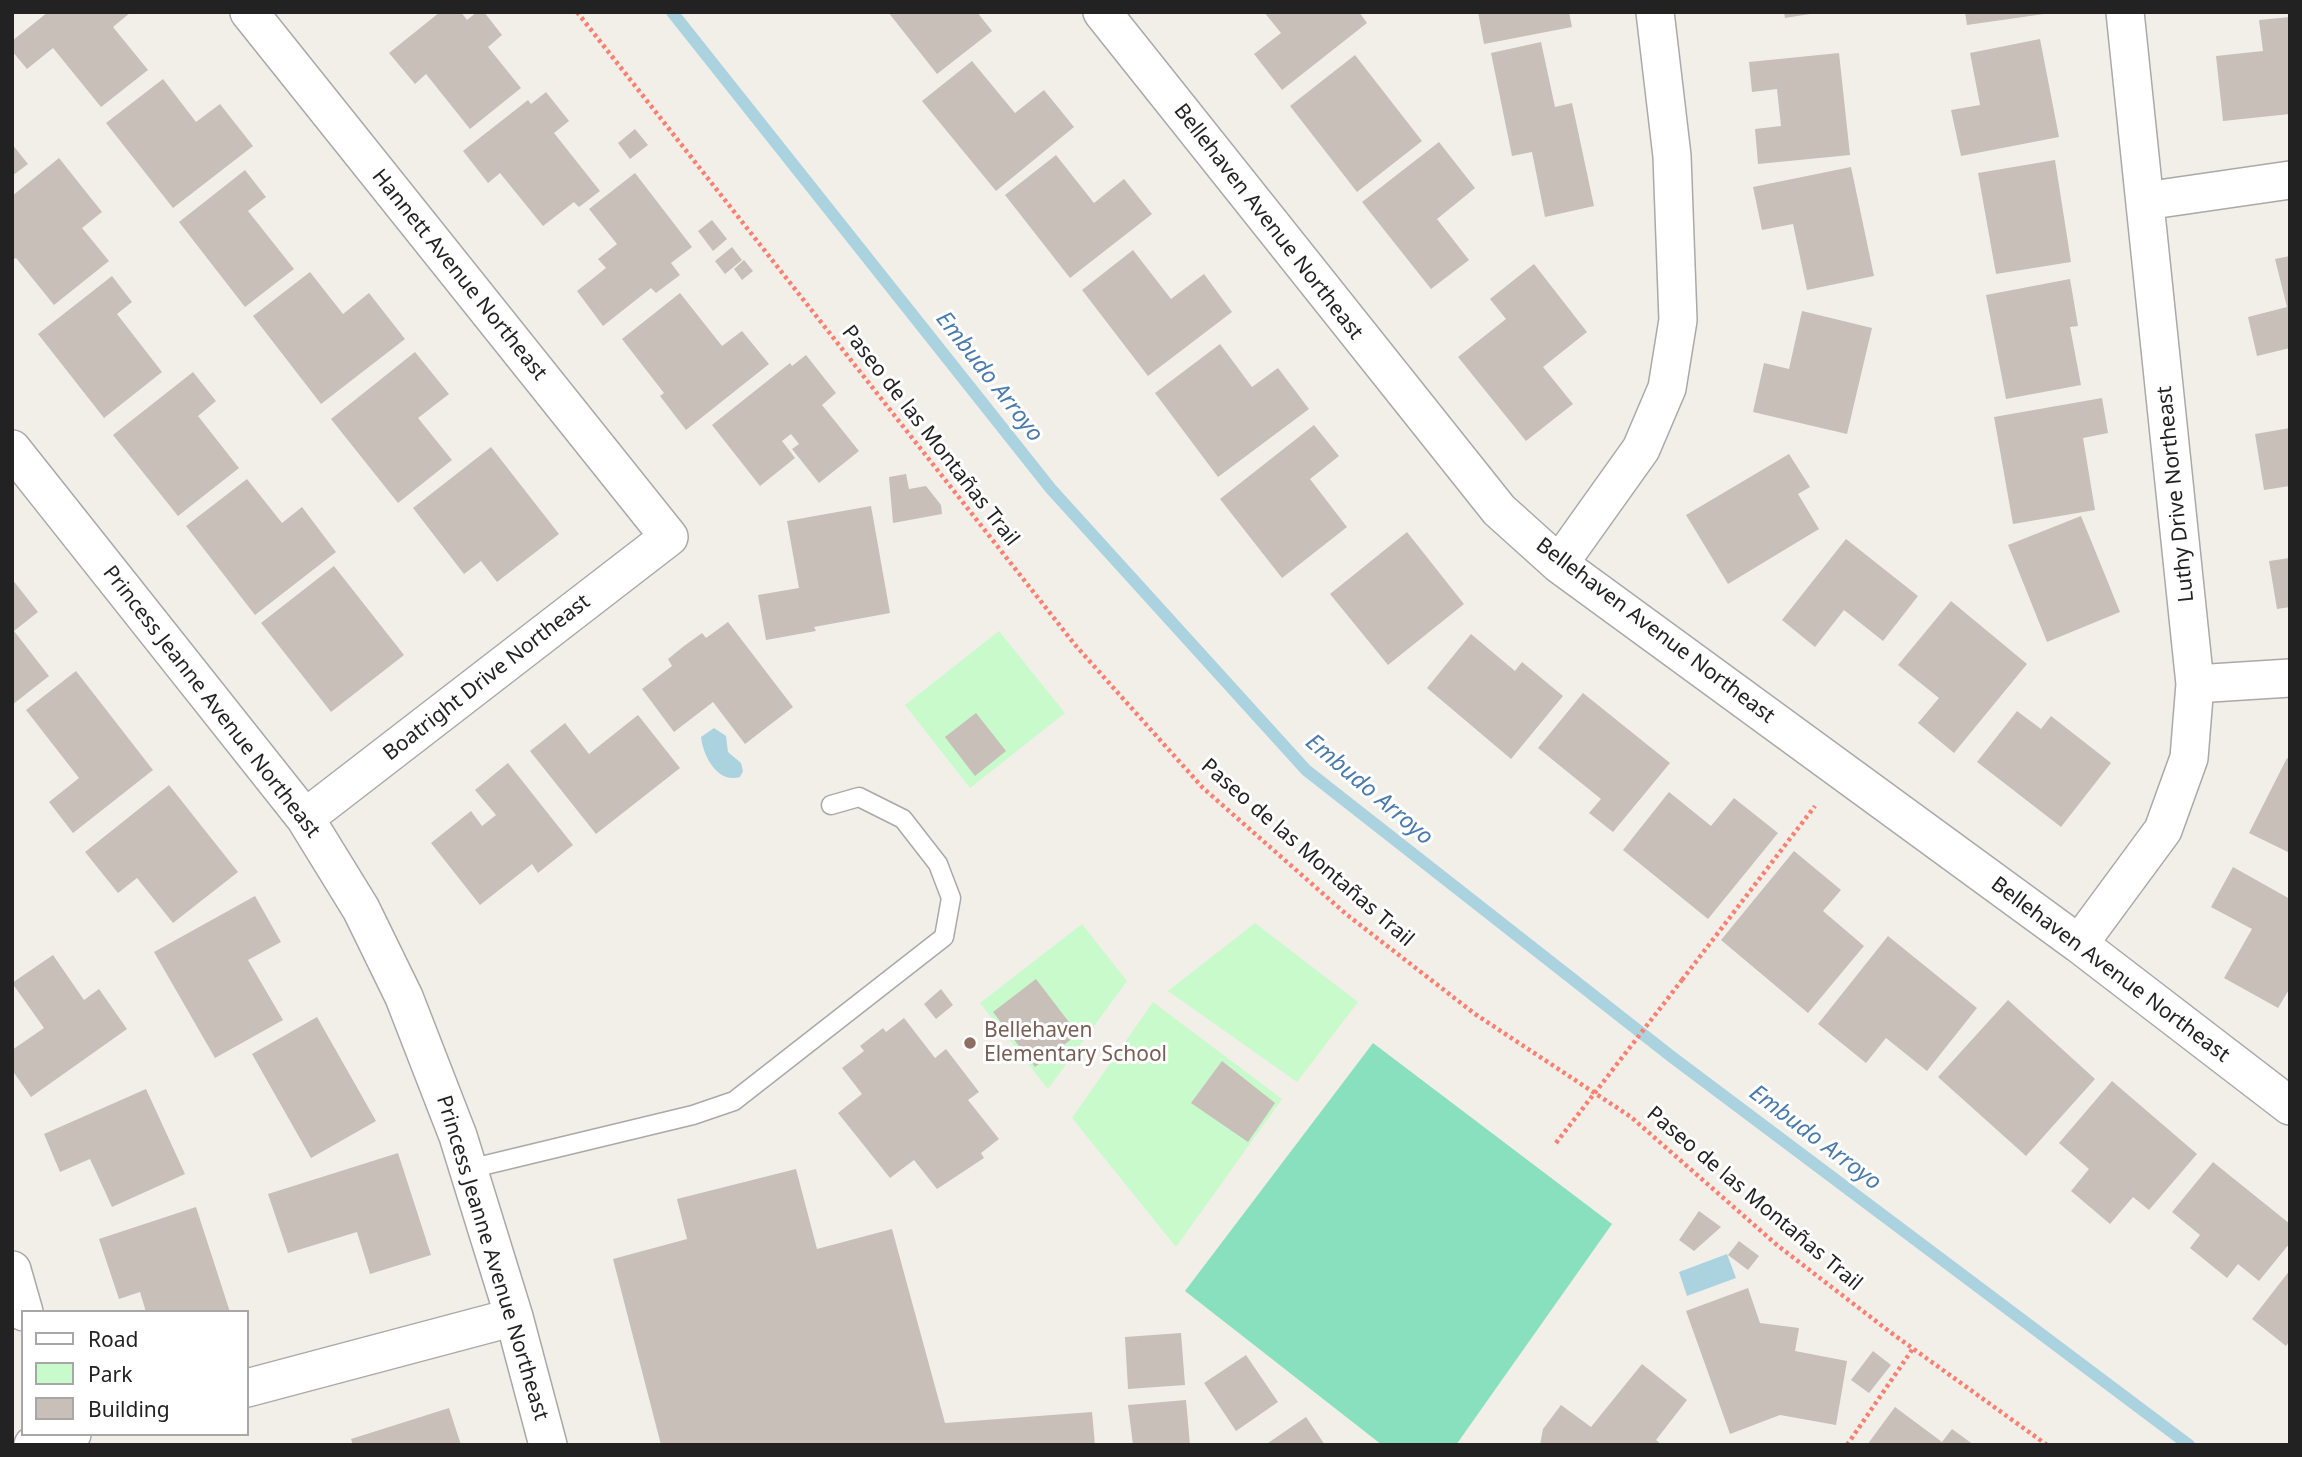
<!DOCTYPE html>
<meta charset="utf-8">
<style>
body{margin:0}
#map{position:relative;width:2302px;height:1457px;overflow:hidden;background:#f2efe9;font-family:"Noto Sans",sans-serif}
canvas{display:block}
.frame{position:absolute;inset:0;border:14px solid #222;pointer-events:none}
.legend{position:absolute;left:21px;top:1310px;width:228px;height:126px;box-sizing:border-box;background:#fff;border:2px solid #a7a7a7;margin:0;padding:9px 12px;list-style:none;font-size:21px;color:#222}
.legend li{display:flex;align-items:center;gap:14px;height:35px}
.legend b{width:35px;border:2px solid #a7a7a7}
</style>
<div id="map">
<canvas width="2302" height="1457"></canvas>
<div class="frame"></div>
<ul class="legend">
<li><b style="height:9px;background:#fff"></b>Road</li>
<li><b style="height:19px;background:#c8facc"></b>Park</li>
<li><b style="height:19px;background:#c7bfb8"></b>Building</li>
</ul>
</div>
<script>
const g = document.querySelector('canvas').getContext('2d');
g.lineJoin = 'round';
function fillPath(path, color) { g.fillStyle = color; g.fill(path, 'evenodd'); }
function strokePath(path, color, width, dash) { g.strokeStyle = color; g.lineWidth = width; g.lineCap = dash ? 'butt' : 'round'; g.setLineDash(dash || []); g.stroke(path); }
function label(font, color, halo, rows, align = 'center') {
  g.font = font + ' "Noto Sans",sans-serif'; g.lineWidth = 6; g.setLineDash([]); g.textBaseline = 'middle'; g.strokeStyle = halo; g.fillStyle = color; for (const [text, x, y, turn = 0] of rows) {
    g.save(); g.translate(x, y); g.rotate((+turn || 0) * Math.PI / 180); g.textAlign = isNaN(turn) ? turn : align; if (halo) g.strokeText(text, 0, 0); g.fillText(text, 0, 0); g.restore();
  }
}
fillPath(new Path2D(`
 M999,631l66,82 -95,75 -65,-83z
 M1255,923l103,79 -61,80 -129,-91z
 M1082,924l45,57 -79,108 -68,-86z
 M1153,1002l129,97 -106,148 -104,-129z`), '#c8facc');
fillPath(new Path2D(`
 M1373,1043l239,181 -156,221h-74l-197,-154z`), '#88e0be');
fillPath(new Path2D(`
 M714,728l12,8 2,16 13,11 2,8 -3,6c-23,7 -37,-22 -39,-40z
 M1727,1254l9,24 -49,18 -8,-24z`), '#aad3df');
strokePath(new Path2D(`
 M672,12l379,477 255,281 366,287 517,388`), '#aad3df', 12);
fillPath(new Path2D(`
 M48,12h83l-18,15 35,43 -47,37 -48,-59 -26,21 -15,-18v-10z
 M440,12h21l6,8 10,-8h7l18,23 -14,12 33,41 -51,41 -44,-55 -11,10 -26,-31z
 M888,12h89l15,19 -55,43z
 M1264,12h95l8,11 -85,67 -28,-36 27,-21z
 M1478,12h91l3,15 -88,17z
 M1784,12h26v2l-25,4z
 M1965,12h79v2l-77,11z
 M2290,17v97l-67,7 -7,-65 47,-5 -4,-31z
 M2040,39l19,98 -98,19 -10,-46 29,-5 -10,-52z
 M1541,42l14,65 17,-4 22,103 -49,11 -13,-65 -20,4 -21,-103z
 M1839,53l11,102 -92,9 -3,-35 26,-3 -4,-37 -25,3 -3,-30z
 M1355,55l67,86 -65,51 -67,-86z
 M972,61l43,52 29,-23 30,37 -78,64 -74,-90z
 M163,79l33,43 24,-18 33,42 -80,62 -67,-85z
 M546,92l23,29 -15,12 46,58 -21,16 -5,-5 -31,24 -43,-53 -12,10 -25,-32 65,-51 3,4z
 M635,129l13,16 -18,14 -12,-16z
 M1439,142l36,46 -38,31 32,41 -38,29 -69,-87z
 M12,144l16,20 -16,12z
 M1056,155l38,48 30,-24 28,35 -82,64 -65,-83z
 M59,158l43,54 -20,16 27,33 -55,44 -38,-47 -4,2v-64z
 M2055,160l16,102 -75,12 -18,-101z
 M1851,167l23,109 -67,14 -14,-66 -31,6 -9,-43z
 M245,170l21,27 -18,14 46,58 -49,38 -66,-85z
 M635,173l57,74 -21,16 9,12 -24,18 -5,-5 -48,38 -26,-35 29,-23 -8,-9 19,-15 -28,-35z
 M712,220l15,19 -14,12 -15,-20z
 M732,247l10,13 -17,14 -10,-13z
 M1133,250l38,49 33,-25 28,38 -84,64 -66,-86z
 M2290,256v92l-33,8 -9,-39 39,-10 -12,-48z
 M744,260l9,11 -11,9 -8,-11z
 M1534,264l53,68 -44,35 30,37 -47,37 -68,-84 48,-38 -16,-20z
 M310,272l33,42 26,-21 36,46 -84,65 -68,-88z
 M112,276l20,26 -15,12 45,58 -58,46 -66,-84z
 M2070,279l8,47 -8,1 11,58 -75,14 -20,-104z
 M680,293l42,53 20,-15 27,33 -83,66 -26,-34 4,-3 -42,-54z
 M1802,311l70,17 -25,106 -94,-22 11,-49 25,6z
 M1220,344l32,43 26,-19 31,41 -91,68 -63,-84z
 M415,352l34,42 -31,24 34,42 -54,43 -67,-84z
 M806,355l30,38 -14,12 37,46 -40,32 -27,-34 7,-5 -8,-10 -9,7 13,17 -35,28 -48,-61 78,-62 2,3z
 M193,372l23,29 -18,15 41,52 -61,48 -65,-81z
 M2102,398l6,35 -25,5 12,72 -82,14 -19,-107z
 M1314,425l25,31 -29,23 37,48 -65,51 -62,-79z
 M2290,428v58l-26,4 -9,-56z
 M491,447l68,87 -62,48 -16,-21 -17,13 -51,-66z
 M1789,454l21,33 -12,7 21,35 -91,55 -42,-69z
 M906,474l3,15 17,-3 15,19 1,9 -49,9 -4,-46z
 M247,479l35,44 20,-16 34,45 -81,63 -69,-89z
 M871,506l19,107 -76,14 2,4 -50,9 -8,-45 41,-7 -12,-67z
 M2081,516l39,96 -73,30 -39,-97z
 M1407,532l57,72 -76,61 -58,-71z
 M1846,539l72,57 -35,45 -39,-31 -29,37 -33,-27z
 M2290,558v49l-13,2 -8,-48z
 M334,566l70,89 -73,57 -70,-89z
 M12,579l26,33 -24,19 35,45 -37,29z
 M1951,601l76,63 -73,89 -36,-30 21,-25 -41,-33z
 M728,622l65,85 -48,37 -32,-42 -39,30 -32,-43 30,-23 -4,-7 16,-13 18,-13 4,5z
 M1471,634l44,37 7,-9 41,34 -52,63 -84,-71z
 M76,671l77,99 -80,63 -24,-31 30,-24 -53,-68z
 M1583,693l87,70 -57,69 -24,-19 12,-14 -63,-51z
 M2017,711l24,18 10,-13 60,47 -50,64 -84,-65z
 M976,713l30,38 -31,25 -30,-39z
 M638,715l42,53 -84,66 -66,-83 35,-28 24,31z
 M2287,758l3,1v94l-41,-20z
 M508,763l65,82 -35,28 -6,-9 -52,41 -49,-62 40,-32 11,15 14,-11 -21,-25z
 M169,785l69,87 -65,51 -36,-45 -19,15 -33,-41z
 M1669,792l42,34 23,-28 44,35 -70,86 -85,-69z
 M1794,851l47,39 -18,21 41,35 -56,67 -87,-73z
 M2233,867l57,32v89l-12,20 -54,-30 28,-49 -41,-22z
 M255,896l26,46 -33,18 35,60 -68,38 -61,-106z
 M1888,936l89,72 -50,63 -41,-33 -20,25 -48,-39z
 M53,955l31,45 15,-11 28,40 -96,68 -19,-27v-20l32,-22 -32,-45z
 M1036,979l42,55 -43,33 -42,-55z
 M941,989l12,16 -17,14 -12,-15z
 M2008,1000l87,79 -69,77 -88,-79z
 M317,1017l59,104 -65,37 -59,-104z
 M904,1018l31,40 11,-9 33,43 -11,8 31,39 -18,14 3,5 -47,31 -23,-29 -24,18 -52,-65 24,-19 -20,-26 22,-17 -4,-5 23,-18 3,4z
 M1222,1061l53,42 -27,39 -57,-39z
 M2112,1081l85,73 -48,56 -16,-13 -23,27 -39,-33 18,-22 -30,-26z
 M146,1089l39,85 -73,33 -22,-48 -30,13 -16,-38z
 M398,1153l33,102 -61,19 -13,-42 -69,21 -20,-59z
 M2213,1162l77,62v19l-31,38 -21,-17 -11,14 -37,-30 10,-13 -28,-23z
 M796,1169l21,80 75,-20 53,194 147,-11 3,33h-434l-48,-186 74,-20 -10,-40z
 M196,1207l34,105h-84l-6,-20 -21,7 -20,-60z
 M1699,1211l22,16 -27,24 -15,-11z
 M1739,1241l20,15 -11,14 -20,-15z
 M2290,1270v71l-4,5 -34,-27z
 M1748,1288l12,35 39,5 -4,23 52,10 -11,64 -56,-10 -50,19 -44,-123z
 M1181,1333l4,52 -57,4 -3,-52z
 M1873,1351l18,14 -22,28 -18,-13z
 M1246,1355l32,47 -42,29 -32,-48z
 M1642,1364l45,36 -31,40 6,5h-122l3,-16 18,-24 30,22z
 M1186,1400l4,45h-57l-5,-40z
 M1895,1407l47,35 10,-13 22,16h-107z
 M449,1408l12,37h-108l-2,-6z
 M1306,1417l19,28h-60z`), '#c7bfb8');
const lane = new Path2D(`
 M469,1169l224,-54 41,-14 210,-164 7,-39 -13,-34 -35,-45 -44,-22 -28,8`);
const street = new Path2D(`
 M249,12l420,525 -364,281
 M1102,12l397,498 60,54 520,380 211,162
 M2145,201l145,-21
 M12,449l293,369 56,91 43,88 54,139 56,181 34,128
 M1559,564l82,-115 26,-61 11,-68 -6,-164 -17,-144
 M2195,684l95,-6
 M2079,944l84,-114 26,-72 6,-74 -70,-672
 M12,1270l12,42
 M247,1388l267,-71
 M33,1445l39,-11`);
strokePath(lane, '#a9a9a9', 21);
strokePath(street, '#a9a9a9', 40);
strokePath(new Path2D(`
 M577,12l499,634 127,142 143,126 129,100 156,103 146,128 113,87 157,113
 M1682,980l133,-174
 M1847,1445l67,-98`), '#fa8072', 4.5, [3.5, 3.5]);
strokePath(lane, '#fff', 18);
strokePath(street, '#fff', 37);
strokePath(new Path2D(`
 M1556,1143l126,-163`), '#fa8072', 4.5, [3.5, 3.5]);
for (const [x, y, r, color] of [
 [970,1043,7,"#8d6e63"]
]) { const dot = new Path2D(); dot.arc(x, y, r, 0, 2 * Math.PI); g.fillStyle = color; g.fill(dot); strokePath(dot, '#fff', 2.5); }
label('21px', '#222', '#fff', [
 ["Bellehaven Avenue Northeast",1268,222,52],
 ["Hannett Avenue Northeast",459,275,51],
 ["Paseo de las Montañas Trail",930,436,52],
 ["Luthy Drive Northeast",2176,494,-96],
 ["Bellehaven Avenue Northeast",1655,631,37],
 ["Boatright Drive Northeast",487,678,-38],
 ["Princess Jeanne Avenue Northeast",211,702,52],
 ["Paseo de las Montañas Trail",1307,853,41],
 ["Bellehaven Avenue Northeast",2110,970,37],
 ["Paseo de las Montañas Trail",1754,1199,40],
 ["Princess Jeanne Avenue Northeast",492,1258,73]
]);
label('21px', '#785e54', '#fff', [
 ["Bellehaven",984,1031],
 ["Elementary School",984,1055]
], 'left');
label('italic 23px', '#4a7aab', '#fff', [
 ["Embudo Arroyo",989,377,52],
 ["Embudo Arroyo",1369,790,40],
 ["Embudo Arroyo",1815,1138,37]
]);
</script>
